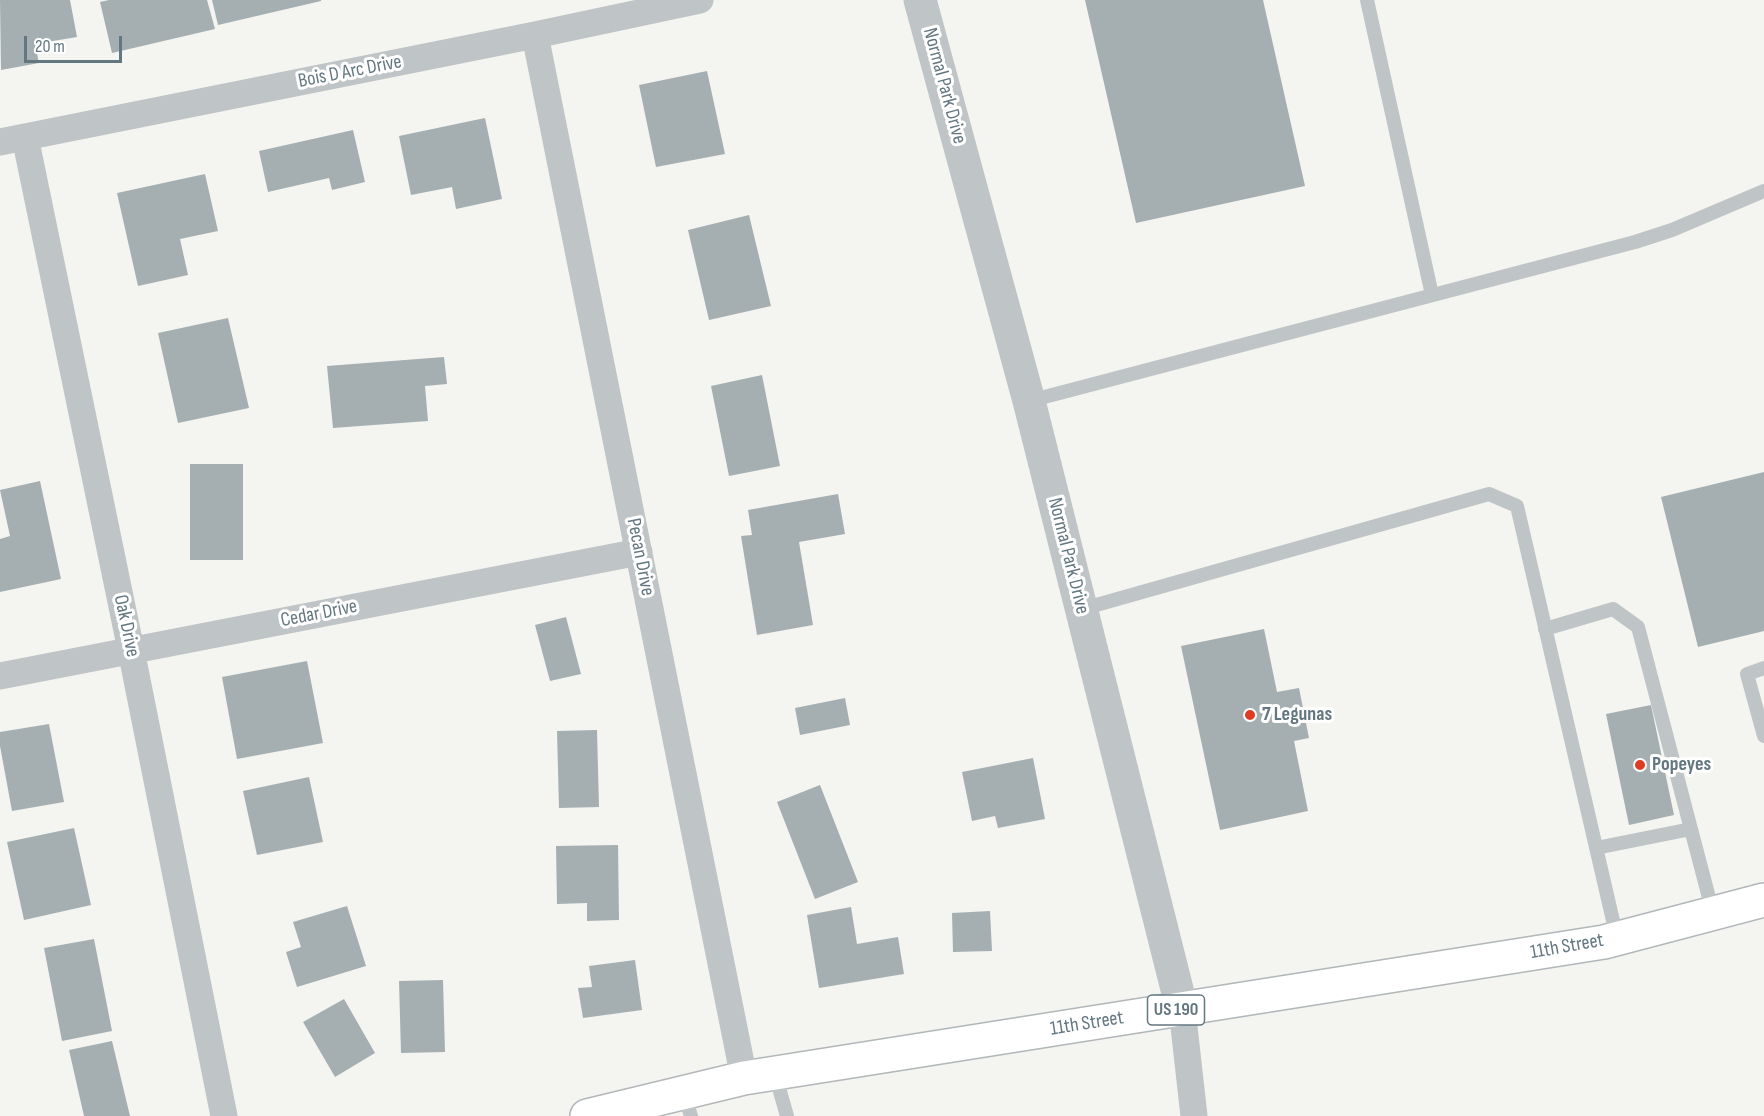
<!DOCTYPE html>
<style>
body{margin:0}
#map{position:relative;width:1764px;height:1116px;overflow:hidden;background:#f4f4f0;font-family:"Sofia Sans Condensed",sans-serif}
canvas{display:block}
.scale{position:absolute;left:24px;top:36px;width:98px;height:27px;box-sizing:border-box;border:3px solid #637780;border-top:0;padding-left:8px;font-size:18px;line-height:21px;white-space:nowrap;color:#637780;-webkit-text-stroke:4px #fff;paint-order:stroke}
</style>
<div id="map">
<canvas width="1764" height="1116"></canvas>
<div class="scale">20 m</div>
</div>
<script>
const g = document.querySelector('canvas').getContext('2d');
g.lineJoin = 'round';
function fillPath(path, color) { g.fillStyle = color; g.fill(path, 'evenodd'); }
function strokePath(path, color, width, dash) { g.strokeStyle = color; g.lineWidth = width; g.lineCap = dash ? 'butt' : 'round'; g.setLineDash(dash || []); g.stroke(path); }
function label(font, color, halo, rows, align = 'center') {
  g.font = font + ' "Sofia Sans Condensed",sans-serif'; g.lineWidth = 6; g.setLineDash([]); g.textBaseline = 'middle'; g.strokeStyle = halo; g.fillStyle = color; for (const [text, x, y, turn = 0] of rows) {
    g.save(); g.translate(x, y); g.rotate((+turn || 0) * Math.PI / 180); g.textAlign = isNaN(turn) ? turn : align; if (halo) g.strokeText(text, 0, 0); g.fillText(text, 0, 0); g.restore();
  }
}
fillPath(new Path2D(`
 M0,0h70l7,37 -42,7 4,19 -38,7z
 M109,0h98l8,29 -103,24 -12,-51z
 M212,0h109v1l-103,24z
 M1085,0h178l42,186 -169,37z
 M707,71l18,83 -69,13 -17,-82z
 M485,118l17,81 -46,10 -4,-22 -41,8 -12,-59z
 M353,130l12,52 -33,8 -3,-12 -61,14 -9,-41z
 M205,174l13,57 -38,8 8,36 -50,11 -21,-93z
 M749,215l22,91 -62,14 -21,-90z
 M228,318l21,90 -71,15 -20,-90z
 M444,357l3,27 -22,2 3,35 -95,7 -6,-62z
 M762,375l18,91 -51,10 -18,-90z
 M190,464h53v96h-53z
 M1764,472v159l-66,16 -37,-150z
 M40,481l21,98 -61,13v-53l10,-3 -10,-46z
 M838,494l7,40 -46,8 14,83 -56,10 -16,-99 11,-1 -4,-25z
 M566,617l15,57 -31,7 -15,-56z
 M1264,629l13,63 22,-4 10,50 -15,3 14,70 -88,19 -39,-184z
 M307,661l16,82 -86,16 -15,-82z
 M845,698l5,27 -50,10 -5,-27z
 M1651,705l23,110 -45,10 -23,-111z
 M49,724l15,78 -52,9 -12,-65v-14z
 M597,730l2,77 -40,1 -2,-77z
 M1033,758l12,61 -47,9 -3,-12 -23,5 -10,-49z
 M309,777l14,65 -66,13 -14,-64z
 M820,785l38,97 -43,17 -38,-97z
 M74,828l17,77 -67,15 -17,-78z
 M618,845l1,75 -32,1v-18l-30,1 -1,-58z
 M347,906l19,60 -69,21 -11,-35 15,-5 -8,-25z
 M851,907l6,37 41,-7 6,37 -85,14 -12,-73z
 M990,911l2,40 -39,1 -1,-39z
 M94,939l18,92 -50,10 -18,-93z
 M635,960l7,50 -59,8 -5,-30 14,-1 -3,-21z
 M443,980l2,72 -44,1 -2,-72z
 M344,999l31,54 -40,24 -32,-55z
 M112,1041l18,75h-46l-15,-66z`), '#a5afb2');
const primary = new Path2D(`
 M587,1116l157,-38 860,-136 160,-42`);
strokePath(primary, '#b2b7ba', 36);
strokePath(new Path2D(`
 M1367,0l65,295
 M1029,401l606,-159 37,-12 92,-39
 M1082,609l407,-115 28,12 100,432
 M1545,629l68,-20 25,18 75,286
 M1764,668l-17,6 17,62
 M1596,848l95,-19
 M775,1074l12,42
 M684,1093l7,23`), '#bfc4c6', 14);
strokePath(new Path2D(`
 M535,35l209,1043
 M25,137l106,513 93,466
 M0,142l535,-107 165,-35
 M0,676l639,-124
 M1182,1009l12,107`), '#bfc4c6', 27);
strokePath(new Path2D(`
 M920,0l109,401 153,608`), '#bfc4c6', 33);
strokePath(primary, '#fff', 33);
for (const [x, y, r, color] of [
 [1250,715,6,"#df3c25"],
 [1640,765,6,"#df3c25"]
]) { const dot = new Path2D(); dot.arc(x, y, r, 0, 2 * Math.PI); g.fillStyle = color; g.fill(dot); strokePath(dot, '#fff', 2); }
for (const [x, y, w] of [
 [1176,1010,57]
]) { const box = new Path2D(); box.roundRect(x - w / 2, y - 15, w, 30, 4.5); g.fillStyle = '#fff'; g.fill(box); strokePath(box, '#637780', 1.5); }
label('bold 18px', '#637780', null, [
 ["US 190",1176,1010]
]);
label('20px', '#637780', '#fff', [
 ["Bois D Arc Drive",350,72,-11],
 ["Normal Park Drive",944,86,75],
 ["Normal Park Drive",1068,556,76],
 ["Pecan Drive",640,557,79],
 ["Cedar Drive",319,614,-11],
 ["Oak Drive",126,626,78],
 ["11th Street",1567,947,-10],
 ["11th Street",1087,1024,-9]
]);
label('bold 20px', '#637780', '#fff', [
 ["7 Legunas",1262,715],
 ["Popeyes",1652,765]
], 'left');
</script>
